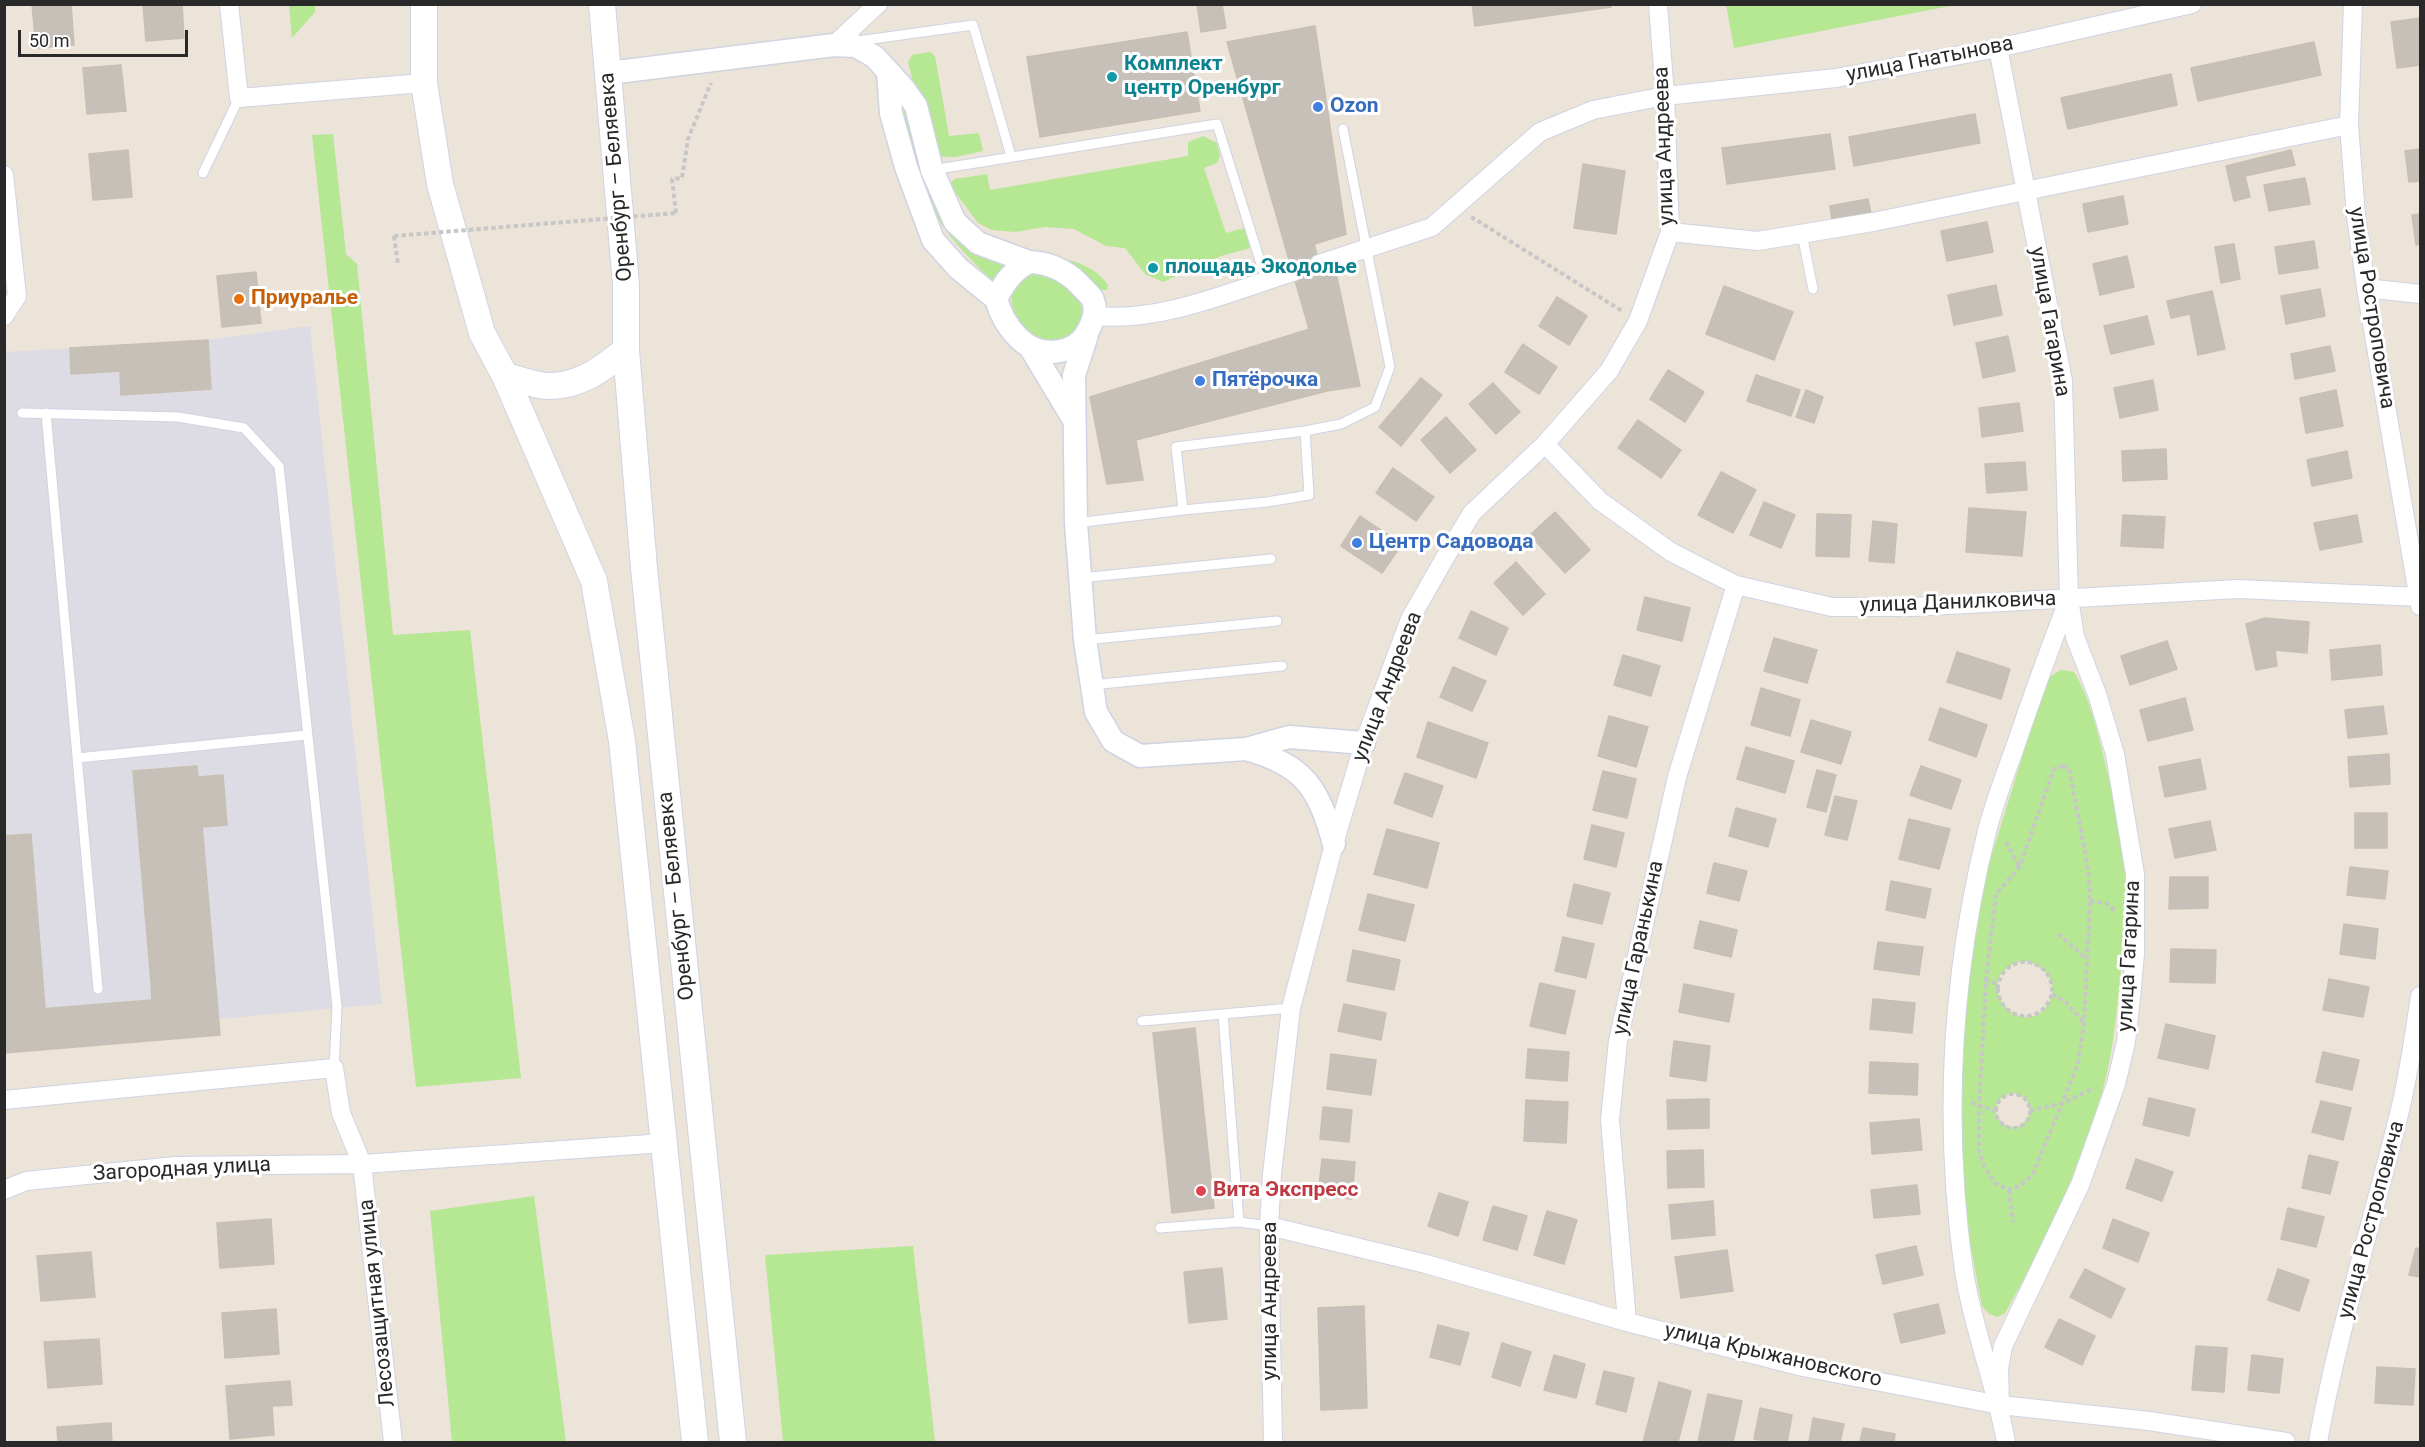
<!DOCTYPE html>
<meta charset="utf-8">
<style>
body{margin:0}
#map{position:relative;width:2425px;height:1447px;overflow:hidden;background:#ece3d9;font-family:Roboto,sans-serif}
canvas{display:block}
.frame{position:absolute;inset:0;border:6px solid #292929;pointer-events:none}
.scale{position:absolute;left:18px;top:30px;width:170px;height:27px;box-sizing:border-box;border:3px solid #292929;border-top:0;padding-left:8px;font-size:18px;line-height:21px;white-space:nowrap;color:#292929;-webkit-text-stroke:4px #fff;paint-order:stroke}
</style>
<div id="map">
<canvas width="2425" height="1447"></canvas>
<div class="frame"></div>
<div class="scale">50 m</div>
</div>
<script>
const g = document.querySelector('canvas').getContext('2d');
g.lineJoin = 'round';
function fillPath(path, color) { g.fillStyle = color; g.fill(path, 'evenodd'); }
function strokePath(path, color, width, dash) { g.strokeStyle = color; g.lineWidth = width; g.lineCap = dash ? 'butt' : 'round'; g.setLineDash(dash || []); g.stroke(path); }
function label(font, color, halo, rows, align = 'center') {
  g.font = font + ' Roboto,sans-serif'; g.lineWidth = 6; g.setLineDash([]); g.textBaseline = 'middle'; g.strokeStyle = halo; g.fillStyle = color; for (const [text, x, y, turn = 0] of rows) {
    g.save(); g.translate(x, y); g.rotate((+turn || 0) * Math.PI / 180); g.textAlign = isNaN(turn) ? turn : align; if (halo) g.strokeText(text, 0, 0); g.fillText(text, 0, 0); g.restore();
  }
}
fillPath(new Path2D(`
 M310,326l72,678 -163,15 1,16 -215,18v-701l203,-12z`), '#dddbe4');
fillPath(new Path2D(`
 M289,5h26v7l-23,26z
 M1726,5v-1l229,1 -221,43z
 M930,52l5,4 14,80 30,-3 4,18c-16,3 -39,12 -52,0l-23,-89 4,-7z
 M904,93l28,97 81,74 -15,22c-21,-20 -42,-40 -58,-64 -23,-34 -31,-88 -40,-127z
 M333,134l13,120 11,10 36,371 77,-5 51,448 -105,9 -104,-952z
 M1203,136l14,7 3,12 -3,8 -13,5 22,65 19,-5 5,20 -29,8 -58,26 -18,-8 -20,-26 -19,-2 -32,-17 -29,-2 -30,5 -23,-2 -14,-7 -29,-39 6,-5 32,-5 3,16 198,-34v-14z
 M1059,258c20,4 37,10 49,27l-1,5h-5z
 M1034,273c4,0 11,-1 15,1 20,7 37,29 35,50 -8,7 -16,15 -28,17 -24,5 -54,-32 -42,-55 4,-7 13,-10 20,-13z
 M2061,670l13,2c18,29 27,74 35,107 7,33 15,65 17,99 1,30 -2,60 -5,90 -4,39 -7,79 -17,117 -22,79 -58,157 -99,228l-7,4 -9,-3 -7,-8 -15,-79 -8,-129 8,-124 12,-78 59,-190 11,-29zM2023,961c21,3 38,22 25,43 -28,42 -83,-29 -25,-43zM2014,1093l12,6 4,12c-3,12 -10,17 -22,16l-11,-9c-3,-14 3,-23 17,-25z
 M534,1196l32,246h-114l-22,-231z
 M913,1246l22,196h-152l-18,-187z`), '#b6e792');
const building = new Path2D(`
 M32,4h39l3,41 -38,3z
 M143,4h39l2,34 -38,3z
 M1197,4h25l4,24 -25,4z
 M1472,4h139v3l-136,19z
 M2420,18v47l-23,3 -6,-46z
 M1315,26l31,208 -59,19 -60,-211z
 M1187,32l13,79 -160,26 -13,-80z
 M2314,42l7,33 -123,26 -7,-33z
 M121,65l5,46 -39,3 -4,-46z
 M2171,74l6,31 -109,24 -7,-31z
 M1975,114l5,29 -126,23 -5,-29z
 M1830,134l5,35 -108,15 -5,-36z
 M2420,149v32l-11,1 -4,-31z
 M128,150l4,47 -39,3 -4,-46z
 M2291,150l4,15 -50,11 5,21 -16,4 -8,-35z
 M1583,164l42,7 -9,63 -42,-6z
 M2305,178l5,26 -41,7 -5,-26z
 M2123,196l5,28 -40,8 -5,-28z
 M1868,199l3,15 -39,7 -2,-15z
 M2420,214v30l-4,1 -4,-30z
 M1987,222l6,30 -46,9 -6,-30z
 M2314,241l4,27 -39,6 -4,-27z
 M1314,244l8,28 13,-4 25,118 -33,5 -40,-138z
 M2234,244l6,35 -19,4 -6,-36z
 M2127,256l7,31 -34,8 -7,-31z
 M256,272l5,51 -39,4 -5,-51z
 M1996,285l6,30 -48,10 -6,-30z
 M1724,286l69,26 -19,48 -68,-26z
 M2320,289l5,27 -39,8 -5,-28z
 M2212,291l13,58 -27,6 -8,-41 -19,4 -4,-17z
 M1557,297l30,19 -18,29 -30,-19z
 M2147,316l7,28 -43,10 -7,-28z
 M1310,329l17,62 -191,49 7,40 -36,4 -17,-87z
 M2008,336l7,35 -32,7 -7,-35z
 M208,340l3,49 -90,6 -1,-24 -49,3 -1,-26z
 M1523,344l34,23 -18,27 -34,-22z
 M2330,346l5,25 -40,8 -4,-25z
 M1668,370l36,22 -19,30 -35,-23z
 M1756,375l44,15 -9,26 -44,-15z
 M1421,378l21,17 -41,51 -22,-19z
 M2153,380l5,30 -38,8 -6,-30z
 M1493,383l27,29 -24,22 -27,-30z
 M1806,390l17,7 -9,26 -18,-6z
 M2336,390l7,36 -37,7 -6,-35z
 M2019,403l4,28 -41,6 -3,-29z
 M1446,417l30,33 -26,23 -29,-33z
 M1638,420l43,30 -20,28 -43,-30z
 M2166,449l1,30 -44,2 -1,-30z
 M2347,451l5,27 -40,8 -5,-26z
 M2025,462l2,28 -40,3 -2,-29z
 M1393,468l41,29 -18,24 -40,-28z
 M1721,472l35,18 -23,43 -35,-18z
 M1764,502l31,13 -14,33 -31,-13z
 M1969,508l57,4 -4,44 -56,-4z
 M1555,512l35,38 -25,23 -35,-38z
 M1817,514l34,1 -2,42 -33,-1z
 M2123,515l42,2 -2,31 -42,-2z
 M2357,515l5,27 -42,8 -6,-27z
 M1360,516l42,28 -20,29 -41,-27z
 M1873,521l24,3 -3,39 -25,-2z
 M1516,562l29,32 -22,21 -29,-32z
 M1645,597l45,11 -8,33 -45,-11z
 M1471,611l37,17 -12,27 -37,-17z
 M2265,618l44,4 -2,31 -32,-3 2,16 -21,4 -10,-46z
 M1774,638l43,12 -10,33 -43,-12z
 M2167,641l10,28 -47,16 -9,-29z
 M2380,645l2,30 -50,5 -2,-30z
 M1957,652l53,17 -9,30 -54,-17z
 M1623,655l37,11 -9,30 -37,-11z
 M1453,667l33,14 -14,30 -32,-14z
 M1761,688l39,12 -10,36 -39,-11z
 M2185,698l8,32 -45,11 -8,-31z
 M2383,706l4,28 -39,4 -3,-28z
 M1940,708l47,17 -11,32 -47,-17z
 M1609,716l39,11 -12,40 -38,-11z
 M1811,720l40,12 -10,32 -40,-12z
 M1428,722l60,21 -12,35 -59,-21z
 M1746,747l48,14 -9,32 -48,-14z
 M2389,754l1,30 -40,3 -2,-30z
 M2200,759l6,30 -41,8 -6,-30z
 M197,766l18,211 -64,5 -18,-211z
 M1921,766l40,14 -10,29 -41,-14z
 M1817,770l19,5 -10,37 -19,-5z
 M1603,771l33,8 -9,39 -34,-8z
 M1405,773l38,13 -11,31 -38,-14z
 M223,775l4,50 -24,2 -4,-50z
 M1835,796l22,5 -10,39 -22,-5z
 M1736,808l40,11 -8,28 -39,-11z
 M2355,813h32v35h-32z
 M1909,819l41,10 -11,40 -40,-10z
 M2210,821l6,29 -41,8 -6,-29z
 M1592,825l32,8 -8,34 -32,-8z
 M1387,829l52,14 -12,45 -53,-14z
 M31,834l14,174 -41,4v-176z
 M1714,863l33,8 -8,30 -32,-8z
 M2350,867l38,4 -3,28 -38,-4z
 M2170,877h38v31l-39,1z
 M1891,881l40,8 -6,29 -39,-8z
 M1574,884l36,9 -8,31 -35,-8z
 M1368,894l46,11 -9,36 -46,-11z
 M1700,921l37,9 -6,27 -37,-9z
 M2344,924l34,5 -3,30 -35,-5z
 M1563,937l31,7 -8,34 -31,-7z
 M1878,942l45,5 -4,28 -45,-6z
 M2171,949l45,1 -1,33 -45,-1z
 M1353,950l47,10 -6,30 -47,-9z
 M215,977l5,58 -216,18v-41l148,-12 -1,-18z
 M2329,979l40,8 -6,30 -40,-7z
 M1540,983l35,8 -10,43 -35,-8z
 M1684,984l50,10 -5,28 -50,-10z
 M1873,999l42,4 -3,30 -42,-4z
 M1344,1004l42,9 -5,27 -43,-9z
 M2166,1024l49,12 -7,33 -50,-11z
 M1195,1028l19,180 -42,5 -19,-180z
 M1674,1041l36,5 -4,35 -36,-5z
 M1528,1049l41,3 -2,29 -41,-3z
 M2323,1052l36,8 -7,30 -36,-8z
 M1331,1054l45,6 -5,35 -44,-6z
 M1870,1062l48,2 -1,31 -48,-2z
 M2149,1098l46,11 -6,27 -46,-11z
 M1709,1099v29l-41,1 -1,-29z
 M1526,1100l42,2 -2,41 -42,-2z
 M2321,1101l30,7 -8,32 -31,-8z
 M1323,1107l29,3 -3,32 -29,-3z
 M1919,1119l3,31 -50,4 -2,-31z
 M1703,1150l1,37 -36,1 -1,-37z
 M2309,1155l29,7 -8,32 -28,-6z
 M1322,1159l33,3 -3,37 -34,-3z
 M2136,1159l37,13 -11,29 -36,-13z
 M1917,1185l3,29 -46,4 -3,-28z
 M1439,1193l29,9 -10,34 -30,-10z
 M1713,1201l2,34 -43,4 -3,-34z
 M1493,1206l34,10 -10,34 -34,-10z
 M2288,1208l36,9 -8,30 -35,-8z
 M1547,1211l30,9 -13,44 -30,-9z
 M271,1219l3,45 -54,4 -3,-45z
 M2113,1219l36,14 -11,29 -35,-14z
 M1916,1246l7,29 -40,9 -7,-29z
 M2416,1248l4,1v28l-11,-2z
 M1727,1250l6,41 -52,7 -6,-41z
 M91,1252l4,45 -54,4 -4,-45z
 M1222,1268l5,51 -38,4 -5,-51z
 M2085,1269l40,20 -14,29 -41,-21z
 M2278,1269l31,11 -10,31 -31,-11z
 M1938,1304l7,29 -44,10 -7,-29z
 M1364,1306l3,102 -46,2 -3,-102z
 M276,1309l3,45 -54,4 -3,-45z
 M2059,1319l36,17 -13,29 -37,-18z
 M1438,1325l31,8 -9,32 -30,-8z
 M99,1339l3,45 -54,4 -4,-46z
 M1502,1343l29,9 -11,34 -28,-9z
 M2196,1346l31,2 -3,44 -32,-2z
 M1554,1355l31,9 -9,34 -32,-8z
 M2252,1355l31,4 -4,34 -31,-3z
 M2377,1367l38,2 -2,36 -38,-2z
 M1604,1371l30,7 -8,34 -30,-8z
 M290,1381l2,24 -20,1 2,29 -44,4 -4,-53z
 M1659,1382l32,9 -13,51h-35z
 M1708,1394l34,7 -9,41h-35z
 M1760,1408l32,7 -5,27h-16l-17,-3z
 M1813,1418l31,6 -4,18h-31z
 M111,1423l1,19h-54l-1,-15z
 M1863,1428l32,6 -1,8h-34z`);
fillPath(building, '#c7c0b9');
strokePath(building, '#c8bfb3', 1.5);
strokePath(new Path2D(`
 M1293,272l26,-8`), '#c5beb6', 18, [18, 9]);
const service = new Path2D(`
 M858,41l115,-16 38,131
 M932,170l285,-46 49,156
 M203,173l36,-75
 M1802,234l11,55
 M22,413l156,4 66,11 35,38 58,541 -3,61
 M46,413l52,576
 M1183,510l84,-8 42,-7 -4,-64
 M1076,523l107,-13 -7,-63 129,-16 36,-7 34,-17 15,-40 -47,-238
 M1080,578l191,-19
 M1085,640l192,-19
 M1092,685l190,-19
 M77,758l230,-23
 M1142,1021l81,-7
 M1269,1226l-30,-4 -16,-208 68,-6
 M1160,1228l79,-6`);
const minor = new Path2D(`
 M229,4l10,94 185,-15
 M2353,4l-4,121 7,91 10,72 54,318
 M834,45l44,-41
 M1998,48l65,333 6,218 6,38 22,57 18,60 20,120v80l-4,44 -5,44 -10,42 -36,101 -77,161 -4,23 1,36
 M4,175l13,121 -13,20
 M1670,232l88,9 115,-19 476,-97
 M1319,264l113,-37 108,-95 53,-22 72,-14 171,-18 162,-30 194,-44
 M2366,288l54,6
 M1095,316c68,6 134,-24 198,-44
 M1545,444l55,57 71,51 65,33 96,22h80l326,-18 182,8
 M4,1100l330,-32 7,45 21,51 31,278
 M4,1190l22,-9 150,-15 186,-2 302,-21
 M1269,1226l157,38 201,58 176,45 197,38 149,16 137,21
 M1627,1322l-17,-202 8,-79 59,-264 59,-192
 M1273,1442l-4,-216 3,-52 19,-166 43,-164 30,-101 46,-124 36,-63 26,-43 73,-69 64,-73 29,-50 32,-89 -5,-136 -7,-92
 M2006,1442c-10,-57 -33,-112 -42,-171 -21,-147 -13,-295 23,-440 7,-27 17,-54 27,-81 17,-50 35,-100 54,-149
 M2318,1442c20,-111 54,-219 81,-328 10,-39 15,-79 21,-118`);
const tertiary = new Path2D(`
 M888,72l3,41 15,54 27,73 25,28 38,31
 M609,73l225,-28 22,1 19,11 29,32 12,17 16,64 23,52 23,21 51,19
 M1029,262c18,0 36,8 49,21 4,5 12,11 15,17 3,8 2,15 -1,22 -6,16 -15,26 -32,29 -33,7 -56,-24 -64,-52 8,-16 16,-28 33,-37z
 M1087,335l-13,40 2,148 9,117 11,72 17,29 27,15 106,-7 43,-12 75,6
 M1030,347l44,73
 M1246,749c59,17 72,38 88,95`);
const secondary = new Path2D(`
 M424,4v79l16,101 42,149 23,43c13,3 28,9 42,10 32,1 55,-17 79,-36
 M602,4l24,281v65l18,218 89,874
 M505,376l89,205 28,160 73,701`);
strokePath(service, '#cfd4e3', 11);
strokePath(minor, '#cfd4e3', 20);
strokePath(tertiary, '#cfd4e3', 25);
strokePath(secondary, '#cfd4e3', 28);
strokePath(new Path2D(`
 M676,213l-4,-34 10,-1 6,-39 23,-56
 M1471,219l2,-1 149,93
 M394,236l4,29
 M2063,766l6,2 19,100 2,33 -6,122 -6,41 -46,112 -13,10 -10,4 -14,-7 -10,-15 -6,-16v-45l7,-127 10,-86 23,-26 35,-99z
 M2006,842l13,25
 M2090,901l16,2 9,8
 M2058,934l28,24
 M1998 989a27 27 0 1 1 54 0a27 27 0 1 1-54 0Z
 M1985,980l13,4
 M2052,994l15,9 17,20
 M1996 1111a17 17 0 1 1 34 0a17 17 0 1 1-34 0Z
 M1971,1103l25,8
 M2030,1111l33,-8 31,-15
 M2009,1190l4,32`), '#c7c7c7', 4, [4.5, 3]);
strokePath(service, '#fff', 9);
strokePath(minor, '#fff', 18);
strokePath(tertiary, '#fff', 22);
strokePath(secondary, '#fff', 26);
strokePath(new Path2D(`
 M394,236l282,-23`), '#c7c7c7', 4, [4.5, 3]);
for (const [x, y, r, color] of [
 [1112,77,6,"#0f9aa8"],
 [1318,107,6,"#3f7fe0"],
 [1153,268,6,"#0f9aa8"],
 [239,299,6,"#e8710a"],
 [1200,381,6,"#3f7fe0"],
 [1357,543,6,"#3f7fe0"],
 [1201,1191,6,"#e0444e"]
]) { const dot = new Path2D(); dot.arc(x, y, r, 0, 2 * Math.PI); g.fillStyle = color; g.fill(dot); strokePath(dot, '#fff', 2); }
label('21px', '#292929', '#fff', [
 ["улица Гнатынова",1930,60,-11],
 ["улица Андреева",1665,146,-92],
 ["Оренбург – Беляевка",617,177,-95],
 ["улица Ростроповича",2371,308,81],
 ["улица Гагарина",2049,322,80],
 ["улица Данилковича",1958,603,-2],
 ["улица Андреева",1388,687,-69],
 ["Оренбург – Беляевка",677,896,-96],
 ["улица Гаранькина",1639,948,-78],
 ["улица Гагарина",2130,956,-87],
 ["Загородная улица",182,1170,-3],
 ["улица Ростроповича",2372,1220,-75],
 ["улица Андреева",1271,1301,-90],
 ["Лесозащитная улица",378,1303,-96],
 ["улица Крыжановского",1773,1356,13]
]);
label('bold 21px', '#0d838f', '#fff', [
 ["Комплект",1124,65],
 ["центр Оренбург",1124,89],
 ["площадь Экодолье",1165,268]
], 'left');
label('bold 21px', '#366cbe', '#fff', [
 ["Ozon",1330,107],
 ["Пятёрочка",1212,381],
 ["Центр Садовода",1369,543]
], 'left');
label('bold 21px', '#c56008', '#fff', [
 ["Приуралье",251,299]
], 'left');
label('bold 21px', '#be3a42', '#fff', [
 ["Вита Экспресс",1213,1191]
], 'left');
</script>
